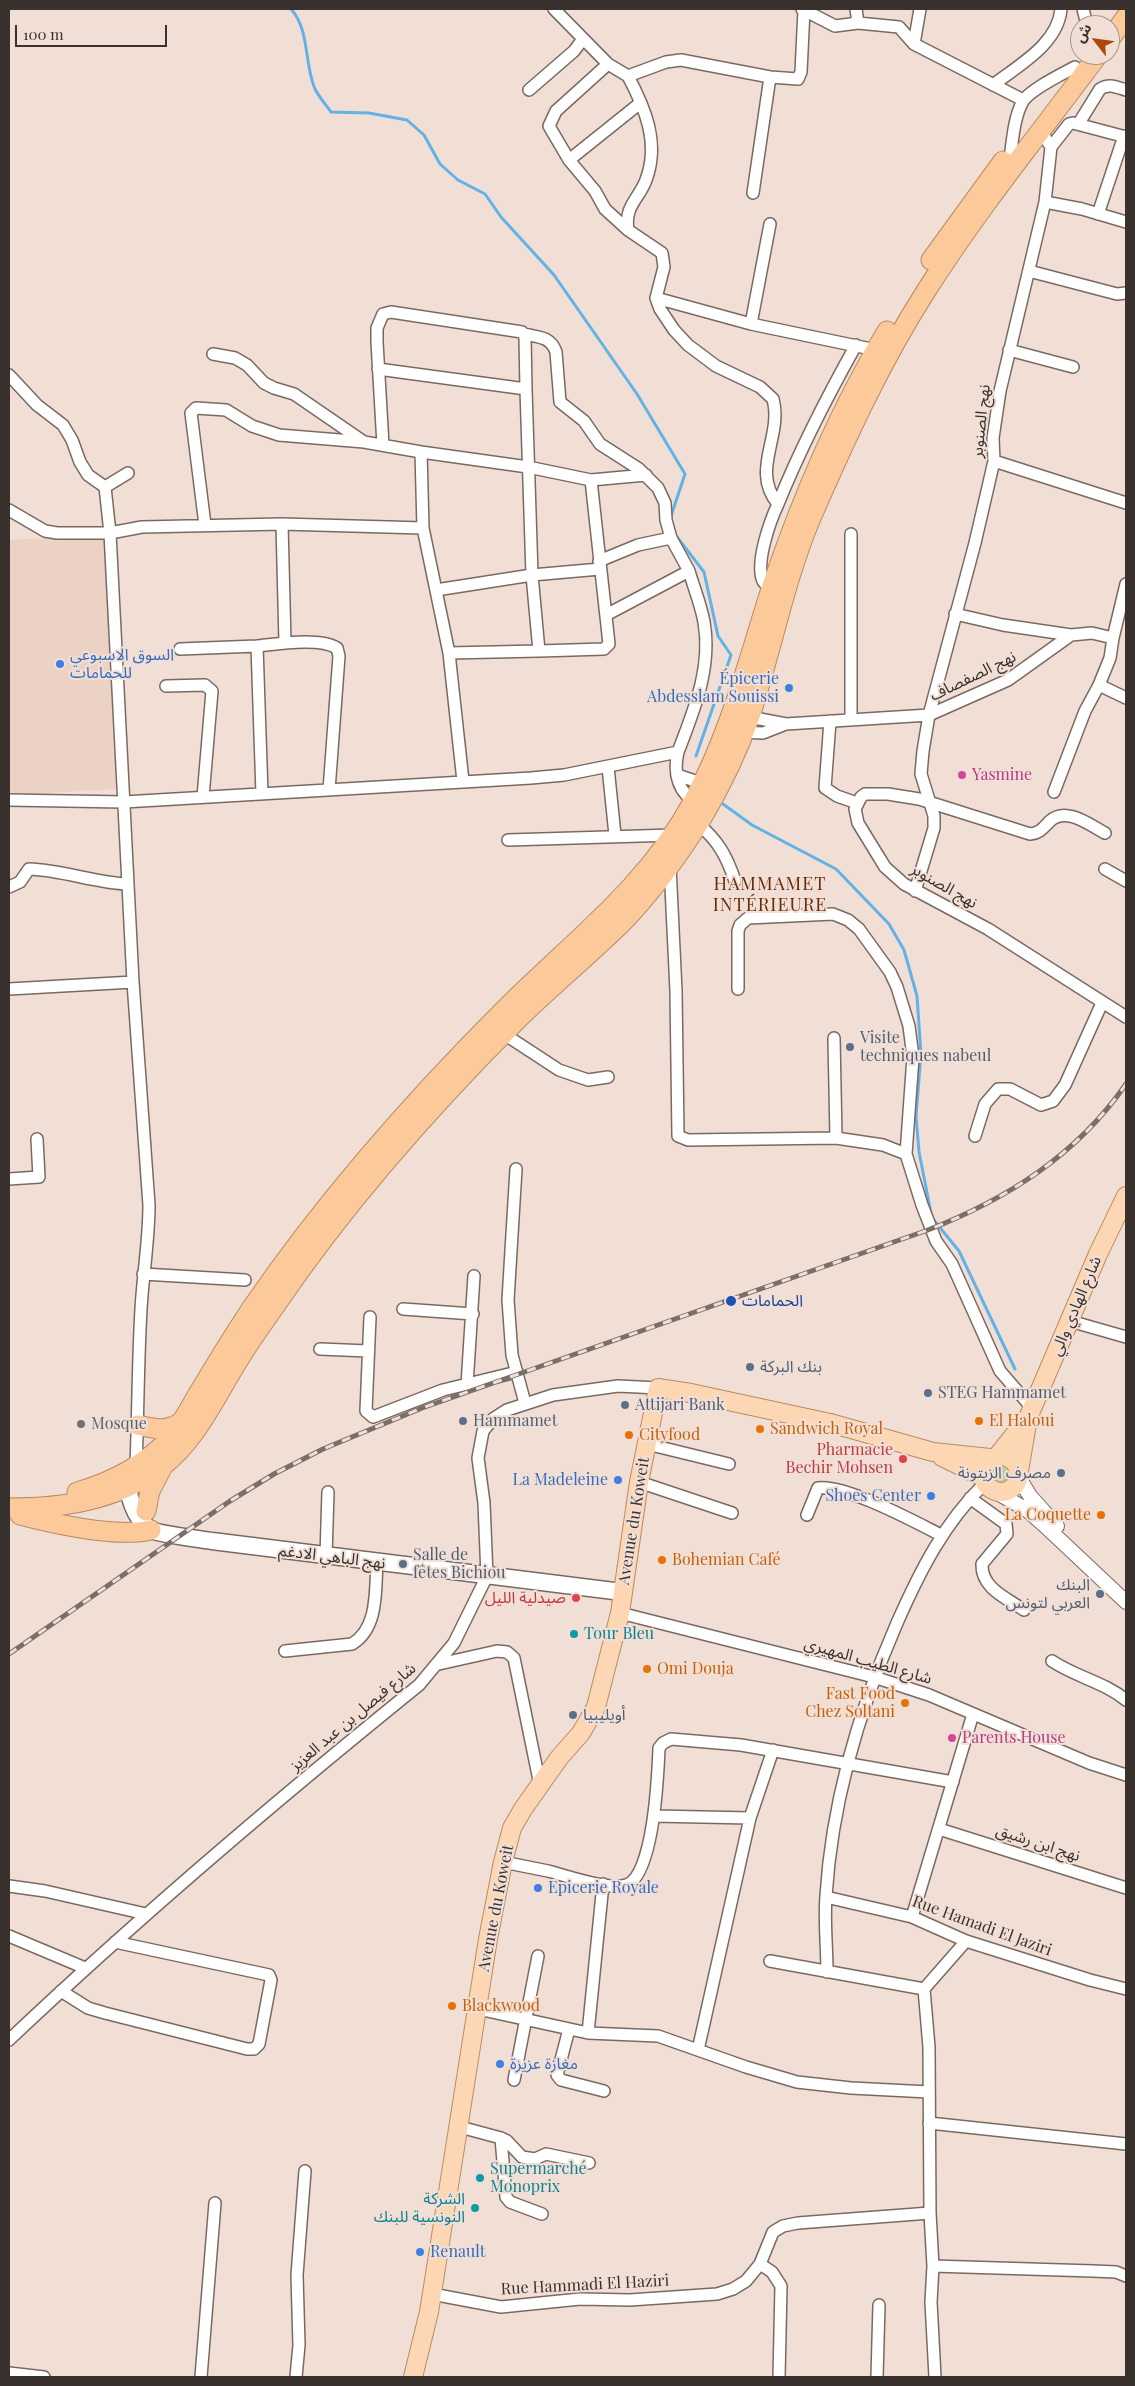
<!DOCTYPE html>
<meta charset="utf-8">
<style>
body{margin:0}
#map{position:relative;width:1135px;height:2386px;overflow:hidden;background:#f1dfd6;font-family:"Playfair Display","Noto Sans Arabic",serif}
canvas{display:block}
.frame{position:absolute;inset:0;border:10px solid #38312d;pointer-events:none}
.north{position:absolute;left:1070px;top:15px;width:50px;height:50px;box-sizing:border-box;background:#f1dfd6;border:1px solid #a79992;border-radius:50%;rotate:300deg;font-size:14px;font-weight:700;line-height:20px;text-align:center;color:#38312d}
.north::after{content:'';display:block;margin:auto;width:18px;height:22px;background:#ab480e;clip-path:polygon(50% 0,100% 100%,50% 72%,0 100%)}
.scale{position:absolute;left:15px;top:25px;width:152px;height:22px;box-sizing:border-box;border:2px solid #38312d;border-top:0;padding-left:6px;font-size:15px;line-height:18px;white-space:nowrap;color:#38312d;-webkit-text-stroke:4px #f1dfd6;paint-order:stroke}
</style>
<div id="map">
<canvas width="1135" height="2386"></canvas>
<div class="frame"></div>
<div class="north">ش</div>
<div class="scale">100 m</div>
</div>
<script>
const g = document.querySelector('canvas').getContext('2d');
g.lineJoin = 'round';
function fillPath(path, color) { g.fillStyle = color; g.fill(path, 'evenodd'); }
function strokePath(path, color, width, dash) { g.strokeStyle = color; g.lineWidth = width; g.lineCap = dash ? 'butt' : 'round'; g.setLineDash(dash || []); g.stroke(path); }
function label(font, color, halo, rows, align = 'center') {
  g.font = font + ' "Playfair Display","Noto Sans Arabic",serif'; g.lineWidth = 4; g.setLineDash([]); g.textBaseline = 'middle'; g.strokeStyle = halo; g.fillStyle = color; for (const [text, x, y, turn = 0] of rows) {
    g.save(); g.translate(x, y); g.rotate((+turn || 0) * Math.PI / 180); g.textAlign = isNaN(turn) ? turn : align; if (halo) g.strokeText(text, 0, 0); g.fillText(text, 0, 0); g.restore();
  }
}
fillPath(new Path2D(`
 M106,534l10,255 -107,6v-255z`), '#ebd2c5');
fillPath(new Path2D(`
 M990 1475a11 11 0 1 1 22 0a11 11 0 1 1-22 0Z`), '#bdcd96');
strokePath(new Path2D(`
 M291,9c19,21 13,55 24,80 4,8 11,16 16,23l38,1 38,7 17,15 16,29 18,16 27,14 16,23 53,58 83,119 48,80 -15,45
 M677,537l27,35 14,64 13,19 -35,101
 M723,804l29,21 84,44 53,55 15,26 13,46 4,58 -5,62 3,36 12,61
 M933,1219l26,32 56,118`), '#62b2e7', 3);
const minor = new Path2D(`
 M554,9l54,55 20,12
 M802,9l33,17 23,-3 41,4 15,17
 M856,9l2,14
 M920,9l-6,35 109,56
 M1083,9l4,16
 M608,64l-52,47 -7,15 20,34 26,31 10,18 23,21
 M993,85c26,-20 65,-41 68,-76
 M529,90l45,-39 9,-12
 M1079,123l21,-34c9,-6 16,-2 26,1
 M1051,147l18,-23 4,-1 53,14
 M1011,151c2,-16 4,-36 12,-50 8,-12 39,-27 52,-34
 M569,160l70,-56
 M753,193l17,-116
 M1045,202l37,7 44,13
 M1098,214l26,-78
 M1029,271l88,23 9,-1
 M656,298l95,26 125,26
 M751,324l19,-100
 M524,334c15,3 27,3 32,18l4,50 24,19 16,23 39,25 19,19 7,15 1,17 5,18 18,33
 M1009,350l64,17
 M213,354l22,4 12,7 17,18 10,5 20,6 70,48 57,10 2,76 26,125 14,128
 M378,369l148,20 6,186 7,76 -90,2
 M9,375l28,30 26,20 9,15 8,22 8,13 17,12
 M383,445l-6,-103v-14l6,-14 8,-2 131,20 3,5 1,52
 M421,452l107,15 63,13 18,164 -5,5 -65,2
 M994,461l132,42
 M128,473l-23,14 5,46 23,449 16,223c0,35 -6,69 -8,104 -3,52 -3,105 -5,157
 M591,480l55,-5
 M778,504c22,-55 49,-107 78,-159
 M9,510l36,21 12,2h53l32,-6 140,-3 3,119
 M282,524l141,4
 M205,525l-14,-112 5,-5 30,2 26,16 27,9 85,7
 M599,561l39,-16 33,-7
 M771,589c-2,-2 -6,-5 -8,-8 -8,-18 7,-60 15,-77 -28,-34 5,-67 -5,-105l-13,-12 -44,-21 -28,-21 -14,-15 -14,-21 -4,-11 8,-31 -2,-14 -34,-23c-4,-24 11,-31 18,-50 14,-37 -1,-72 -18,-104l38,-14 15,-2 89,17 28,2 3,-7 3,-62
 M436,590l96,-15 68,-6
 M955,614l48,11 68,10
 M606,615l83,-44c5,17 12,34 15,51 8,46 -10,88 -26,130
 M1113,638l13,-54
 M257,646c20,-2 63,-9 80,2l2,8 -10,134
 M180,649l77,-3 5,148
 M166,686l39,-1 7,6 -9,106
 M744,716l42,8 143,-9 79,-35 63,-45 21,-2 21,5 -3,20 -11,27 27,13
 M851,720v-186
 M830,721l-5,67 12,8 20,7
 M739,732l24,1 23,-9
 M608,767l7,68
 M677,775l30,10
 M1054,792l31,-81 14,-26
 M9,800l115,2 407,-24 33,-3 114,-23c-5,21 0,42 20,51
 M698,824c20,16 29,33 37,57
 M1105,833c-15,-8 -39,-27 -55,-12 -7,7 -10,12 -20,13l-111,-35 -31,-5h-23l-4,3 -6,12 3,14 19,31 8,13 19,17 84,45 138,88
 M508,840l165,-5
 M670,866l6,125 2,145 10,4 148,-2 47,7 23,9
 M1105,869l21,12
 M9,887l11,-5 9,-13c34,1 66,14 99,15
 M915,891l19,-63v-12l-13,-42 2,-23 6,-36 46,-172 19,-82 -1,-23 7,-47 45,-189 6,-55 -10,-16
 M9,989l124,-7
 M738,989v-58l2,-6 8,-7 85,-4 15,6 11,9 31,43 7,15 12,39 4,31 -7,97 16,51 14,36 16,23 48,107 32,37
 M504,1034l55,36 29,10 20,-3
 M834,1038l2,100
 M975,1136l10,-32 13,-15h12l31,16 12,-4 12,-16 37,-82
 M516,1169l-8,131 4,55 13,48
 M9,1179l30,-2 -2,-38
 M143,1274l102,6
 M403,1309l70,5
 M370,1317l-4,94 7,6 70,-27 74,-18
 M1070,1321l56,16
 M320,1349l48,2
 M467,1385l7,-109
 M647,1444l82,20
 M639,1482l93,31
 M970,1498l36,26 1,10 -25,30c-1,24 24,34 42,46
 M807,1515l11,-27c27,-4 97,34 123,47
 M326,1556l2,-64
 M620,1613l254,64 55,18 160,68 37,12
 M285,1651l67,-7c27,-16 23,-55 25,-81
 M1052,1661c24,16 52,21 74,39
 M439,1664l58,-13 10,1 7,6 26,127
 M654,1816l96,2
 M939,1829l187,59
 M503,1862c15,3 30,6 45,9 19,5 59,19 78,14 28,-8 32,-112 33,-137l4,-5 8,-4 70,6 212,37
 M9,1886l36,5 101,23
 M826,1897l86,20 54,24 124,39 36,9
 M912,1917l61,-203
 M9,1936l76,32
 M770,1961l154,28
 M827,1972c0,-25 -3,-51 -1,-76 6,-96 33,-186 71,-273 23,-52 47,-100 88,-140
 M61,1991l27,17 17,5 142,36h7l5,-5 12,-64 -2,-5 -154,-33
 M478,2009l110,24 70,3 88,31 51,15 54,6 78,4
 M569,2029l-12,46 4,5 43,11
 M588,2033l15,-149
 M9,2040c131,-124 269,-241 410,-355l35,-42 33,-67 -3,-73 -6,-45 5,-27 10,-12 14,-9 46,-15 65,-9 40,2
 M698,2050l52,-232 23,-68
 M514,2080l24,-124
 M929,2123l197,21
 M460,2127l41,11 6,3 15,16 13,2 11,-5 43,9
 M501,2138l5,59 4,5 32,12
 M760,2264l12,8 9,14 -2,91
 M933,2266l160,5 23,1 10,4
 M432,2294l69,13 79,-8 50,1 87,-6 16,-5 13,-8 14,-17 13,-32 10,-6 15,-3 132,-10
 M9,2373l35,4
 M201,2377l14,-174
 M296,2377l3,-32 -2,-70 8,-104
 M877,2377l2,-72
 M935,2377l-4,-75 2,-36 -3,-53 -1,-166 -5,-58 42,-48`);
const tertiary = new Path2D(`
 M1019,1478l11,18 27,30
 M996,1492l31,18 16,14 83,78`);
const secondary = new Path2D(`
 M127,1475c0,19 7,44 24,55 7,4 49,9 61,11l410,51`);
const primary = new Path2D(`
 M998,1455l28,-35
 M983 1474a18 18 0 1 1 36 0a18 18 0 1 1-36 0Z
 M942,1457l41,20
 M1019,1471l9,-53 70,-164 28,-58
 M413,2377l16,-65 59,-373 15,-77 9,-34 11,-19 36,-51 22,-25 15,-26 24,-94 19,-131 19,-94 33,5 139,30 103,29 57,6`);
const trunk = new Path2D(`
 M1110,39l16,-22
 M931,260l72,-99
 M138,1425c16,4 29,7 43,-3
 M77,1492c35,-10 68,-27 93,-54 12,-14 21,-33 31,-49 16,-27 33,-54 50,-80 74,-108 161,-207 254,-300 68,-68 142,-122 189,-209 36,-67 54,-139 77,-211 30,-89 68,-178 116,-258
 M9,1508c54,0 107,-7 152,-41 37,-27 57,-76 82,-114 10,-16 21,-31 32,-47 70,-103 154,-198 243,-287 34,-33 70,-63 104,-96 30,-31 57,-68 80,-105 19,-32 36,-67 48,-102 22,-66 34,-134 61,-198 34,-78 69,-155 115,-227 52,-82 114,-158 172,-236
 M146,1511l4,-20 13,-25
 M20,1515c35,9 96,23 131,15`);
strokePath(minor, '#7a6962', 14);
strokePath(tertiary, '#7a6962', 16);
strokePath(secondary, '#7a6962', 19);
strokePath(primary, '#b78b63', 20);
strokePath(trunk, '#b78b63', 21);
strokePath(minor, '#fff', 11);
strokePath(tertiary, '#fff', 14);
strokePath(secondary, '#fff', 16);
strokePath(primary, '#fdd7b3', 18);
strokePath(trunk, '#fcca9a', 19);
const rail = new Path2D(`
 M9,1654l221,-153 44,-27 49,-25 99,-41 506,-178c79,-31 149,-75 198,-146`);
strokePath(rail, '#796e68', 5);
strokePath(rail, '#f1dfd6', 3, [9]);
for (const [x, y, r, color] of [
 [60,664,5,"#3f7fe0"],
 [789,688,5,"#3f7fe0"],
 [962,775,5,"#d1479c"],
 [850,1047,5,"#5c6f8a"],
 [731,1301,6,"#1a4fb4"],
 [750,1367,5,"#5c6f8a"],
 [928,1393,5,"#5c6f8a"],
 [625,1405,5,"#5c6f8a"],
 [463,1421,5,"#5c6f8a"],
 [979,1421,5,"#e8710a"],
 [81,1424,5,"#6b7280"],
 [760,1429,5,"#e8710a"],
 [629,1435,5,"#e8710a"],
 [903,1459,5,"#e0444e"],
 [1061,1473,5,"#5c6f8a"],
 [618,1480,5,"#3f7fe0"],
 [931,1496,5,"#3f7fe0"],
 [1101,1515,5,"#e8710a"],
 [662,1560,5,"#e8710a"],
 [403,1564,5,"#5c6f8a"],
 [1100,1594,5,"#5c6f8a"],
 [576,1598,5,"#e0444e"],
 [574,1634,5,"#0f9aa8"],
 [647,1669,5,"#e8710a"],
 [905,1703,5,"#e8710a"],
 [573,1715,5,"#5c6f8a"],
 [952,1738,5,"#d1479c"],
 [538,1888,5,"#3f7fe0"],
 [452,2006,5,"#e8710a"],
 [500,2064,5,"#3f7fe0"],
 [480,2178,5,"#0f9aa8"],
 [475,2208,5,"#0f9aa8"],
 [420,2252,5,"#3f7fe0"]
]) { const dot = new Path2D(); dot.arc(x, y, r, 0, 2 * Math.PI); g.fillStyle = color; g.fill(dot); strokePath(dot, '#f1dfd6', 2); }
label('16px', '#38312d', '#f1dfd6', [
 ["نهج الصنوبر",981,421,-84],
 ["نهج الصفصاف",973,676,-26],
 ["نهج الصنوبر",944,886,30],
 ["شارع الهادي والي",1076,1306,-67],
 ["Avenue du Koweit",634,1521,-81],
 ["نهج الباهي الادغم",332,1557,7],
 ["شارع الطيب المهيري",868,1661,16],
 ["شارع فيصل بن عبد العزيز",353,1717,-40],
 ["نهج ابن رشيق",1038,1843,18],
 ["Avenue du Koweit",496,1908,-79],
 ["Rue Hamadi El Jaziri",982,1926,20],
 ["Rue Hammadi El Haziri",585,2285,-3]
]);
label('16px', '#366cbe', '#f1dfd6', [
 ["السوق الاسبوعي",70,655],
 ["للحمامات",70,673],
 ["Épicerie",779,679,"right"],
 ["Abdesslam Souissi",779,697,"right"],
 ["La Madeleine",608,1480,"right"],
 ["Shoes Center",921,1496,"right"],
 ["Epicerie Royale",548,1888],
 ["مغازة عزيزة",510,2064],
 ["Renault",430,2252]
], 'left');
label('16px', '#b23c85', '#f1dfd6', [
 ["Yasmine",972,775],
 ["Parents House",962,1738]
], 'left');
label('16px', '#4e5e75', '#f1dfd6', [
 ["Visite",860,1038],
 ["techniques nabeul",860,1056],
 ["بنك البركة",760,1367],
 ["STEG Hammamet",938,1393],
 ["Attijari Bank",635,1405],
 ["Hammamet",473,1421],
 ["مصرف الزيتونة",1051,1473,"right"],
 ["Salle de",413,1555],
 ["fêtes Bichiou",413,1573],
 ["البنك",1090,1585,"right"],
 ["العربي لتونس",1090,1603,"right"],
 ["أويليبيا",583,1715]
], 'left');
label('16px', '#164399', '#f1dfd6', [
 ["الحمامات",742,1301]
], 'left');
label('16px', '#c56008', '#f1dfd6', [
 ["El Haloui",989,1421],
 ["Sandwich Royal",770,1429],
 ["Cityfood",639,1435],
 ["La Coquette",1091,1515,"right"],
 ["Bohemian Café",672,1560],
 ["Omi Douja",657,1669],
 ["Fast Food",895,1694,"right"],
 ["Chez Soltani",895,1712,"right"],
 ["Blackwood",462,2006]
], 'left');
label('16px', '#5b616d', '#f1dfd6', [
 ["Mosque",91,1424]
], 'left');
label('16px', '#be3a42', '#f1dfd6', [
 ["Pharmacie",893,1450],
 ["Bechir Mohsen",893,1468],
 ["صيدلية الليل",566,1598]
], 'right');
label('16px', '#0d838f', '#f1dfd6', [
 ["Tour Bleu",584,1634],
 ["Supermarché",490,2169],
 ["Monoprix",490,2187],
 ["الشركة",465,2199,"right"],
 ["النونسية للبنك",465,2217,"right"]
], 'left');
g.letterSpacing = '1px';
label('18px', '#6a2b08', '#f1dfd6', [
 ["HAMMAMET",770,884],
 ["INTÉRIEURE",770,905]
]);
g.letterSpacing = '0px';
</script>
